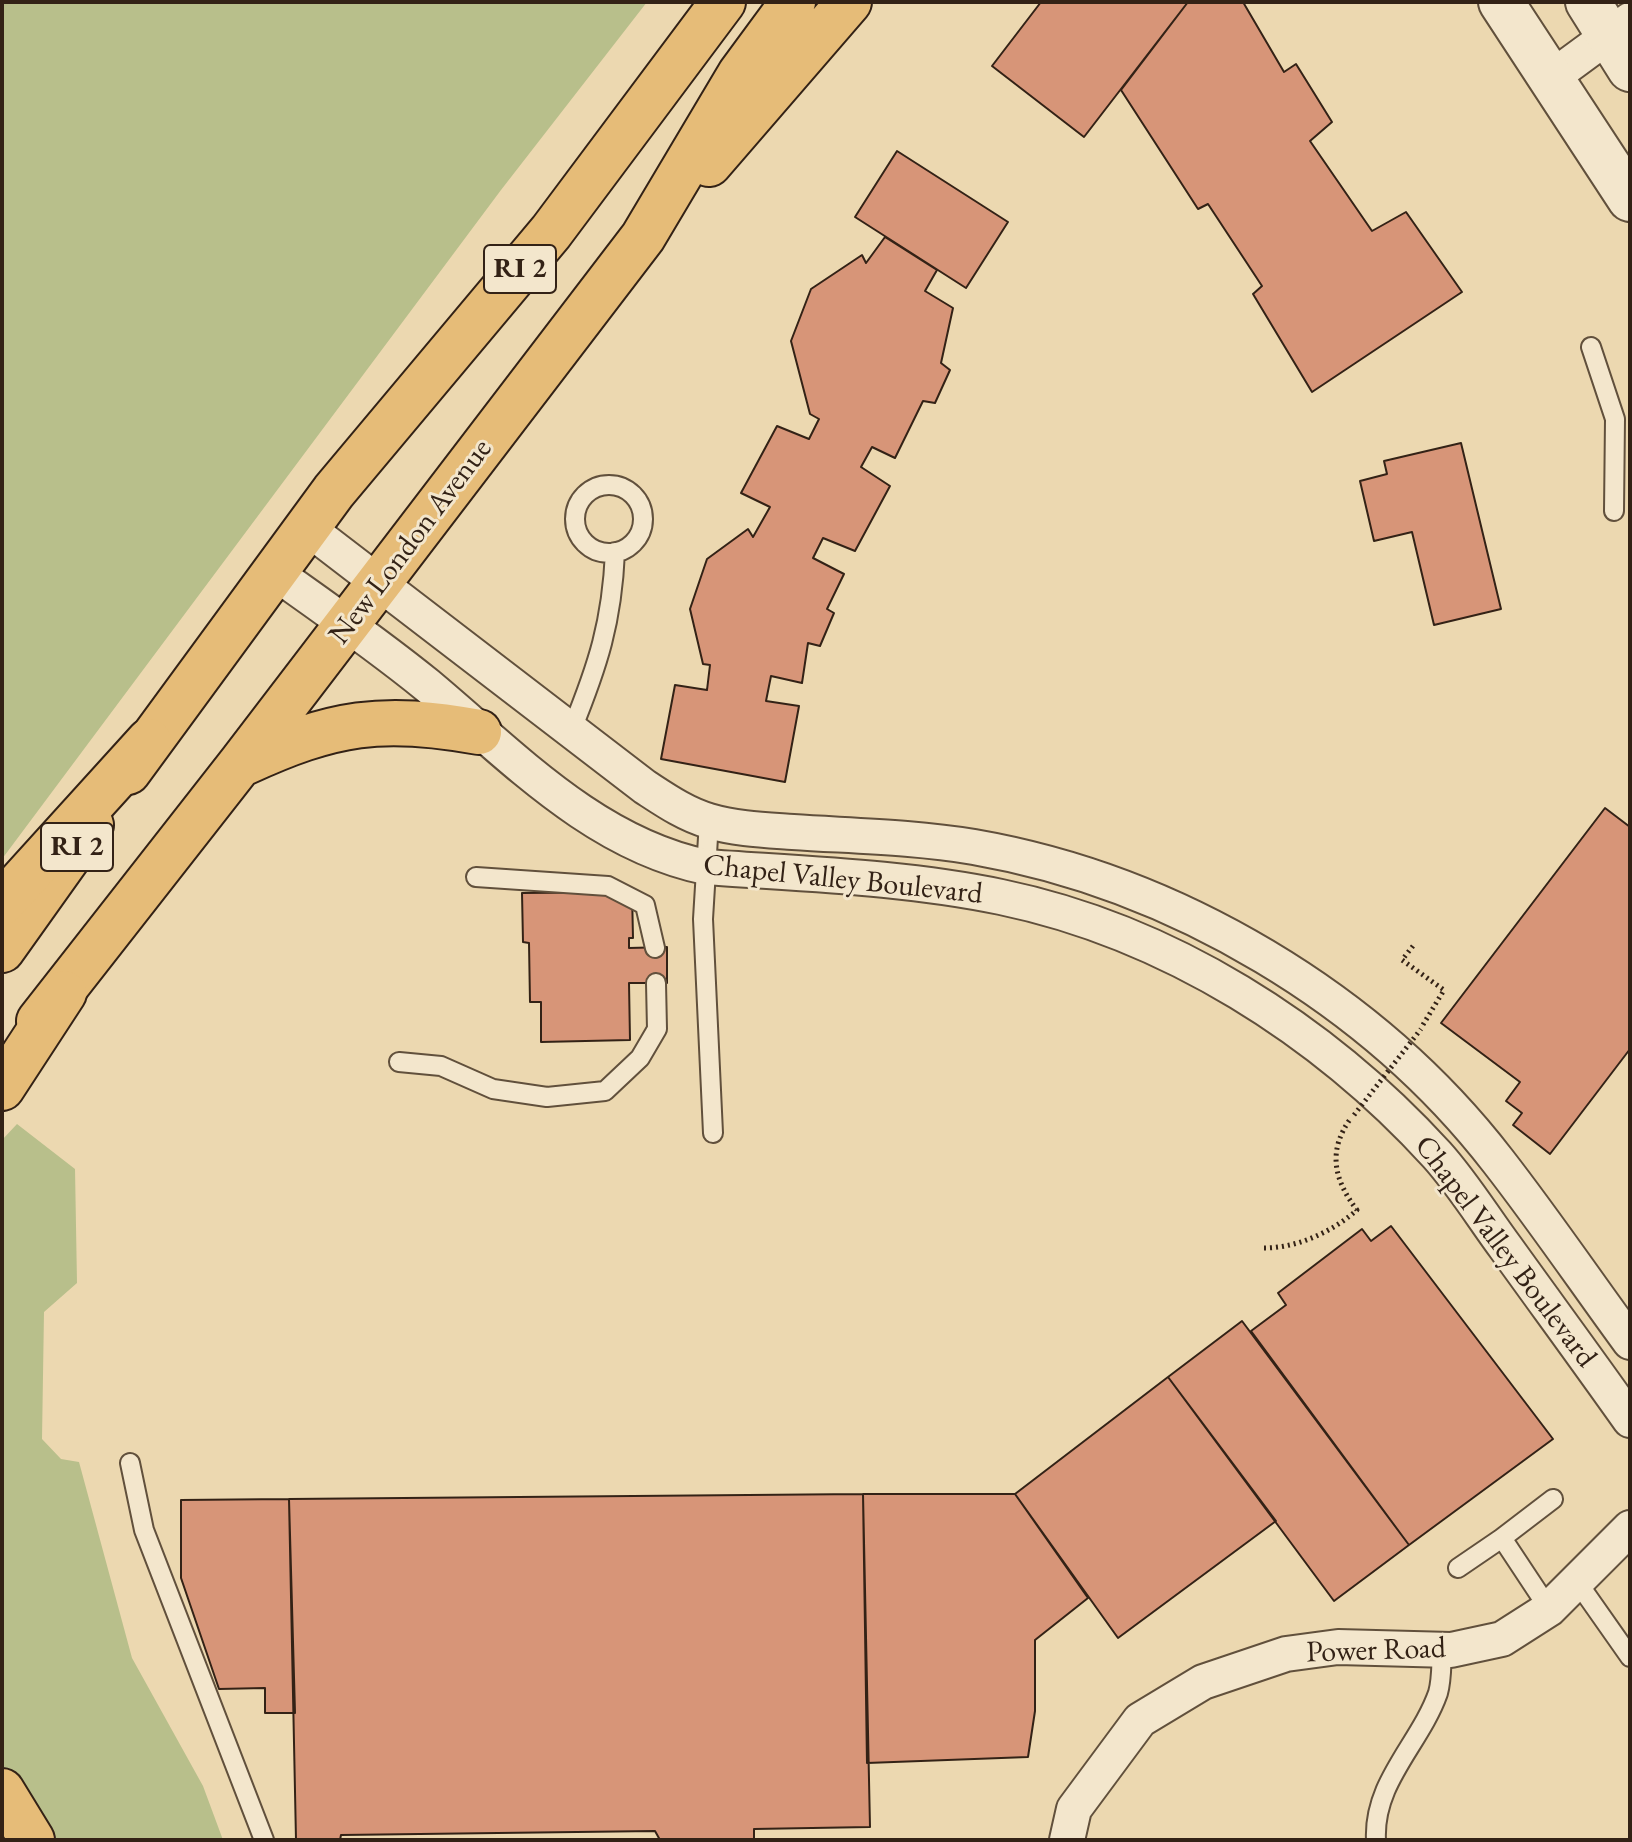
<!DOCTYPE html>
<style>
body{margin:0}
#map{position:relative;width:1632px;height:1842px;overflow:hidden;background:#ecd8b0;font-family:"EB Garamond",serif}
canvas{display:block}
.frame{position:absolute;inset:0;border:4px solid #332216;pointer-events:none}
</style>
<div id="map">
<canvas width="1632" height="1842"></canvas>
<div class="frame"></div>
</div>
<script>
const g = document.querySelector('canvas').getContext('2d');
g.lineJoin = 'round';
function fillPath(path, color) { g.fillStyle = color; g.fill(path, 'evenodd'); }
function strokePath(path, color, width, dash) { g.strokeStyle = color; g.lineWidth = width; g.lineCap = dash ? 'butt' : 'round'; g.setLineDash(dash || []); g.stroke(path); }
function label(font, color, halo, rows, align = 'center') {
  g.font = font + ' "EB Garamond",serif'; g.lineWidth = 6; g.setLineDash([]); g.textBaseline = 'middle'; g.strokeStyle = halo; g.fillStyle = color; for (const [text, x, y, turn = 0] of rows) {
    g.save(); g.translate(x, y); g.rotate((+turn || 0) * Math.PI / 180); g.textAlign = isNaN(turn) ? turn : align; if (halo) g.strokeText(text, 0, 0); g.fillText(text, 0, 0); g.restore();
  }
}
fillPath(new Path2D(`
 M2,2h645l-146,188 -499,669z
 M17,1124l58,45 2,114 -33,29 -2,127 19,20 18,3 53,196 71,128 20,54h-196l-25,-42v-658z`), '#b8bf8b');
const building = new Path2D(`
 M1041,2h147l-104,135 -92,-71z
 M1188,2h55l41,70 12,-8 36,58 -22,19 62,90 34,-19 56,80 -150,100 -59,-98 9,-8 -54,-82 -10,5 -77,-119z
 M897,151l111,71 -42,66 -111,-71z
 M885,237l52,33 -12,21 28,17 -12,55 9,7 -15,33 -12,-2 -28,57 -23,-11 -11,20 29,19 -35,65 -32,-13 -10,20 31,16 -17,35 7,4 -14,33 -12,-3 -6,40 -31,-7 -5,25 33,5 -14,76 -124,-23 14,-74 32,5 3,-25 -7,-1 -13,-55 17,-50 41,-30 5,8 17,-30 -29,-14 36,-67 32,13 10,-20 -9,-5 -19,-73 20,-52 51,-34 4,8z
 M1461,443l40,166 -67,16 -22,-93 -38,9 -14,-60 27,-7 -3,-13z
 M1605,808l25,19v222l-80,105 -37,-29 9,-12 -16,-12 14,-19 -79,-59z
 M632,892l1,46h-4v10l38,-1v36h-38l1,57 -89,2v-40h-11l-1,-59 -6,-1 -1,-49z
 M1391,1226l162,213 -144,106 -158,-214 35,-26 -8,-12 84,-64 9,12z
 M1242,1321l167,224 -75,56 -166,-224z
 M1168,1377l108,144 -158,117 -103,-144z
 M863,1494l7,333 -116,2v11h-94l-5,-9 -314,4 -1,5h-44l-7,-341z
 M863,1494h152l73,104 -53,42v71l-7,46 -161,6z
 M289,1499l6,214h-30v-25l-46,1 -38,-111v-78z`);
fillPath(building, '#d79578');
strokePath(building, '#332216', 2);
const service = new Path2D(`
 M1591,347l24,72 -1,92
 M575 519a34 34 0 1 1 68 0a34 34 0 1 1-68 0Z
 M572,729c26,-64 40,-107 43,-177
 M709,821l-6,98 10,214
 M476,877l132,9 37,19 10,43
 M399,1062l42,4 52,23 54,8 58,-6 35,-33 17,-29 -1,-46
 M130,1463l14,67 120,310
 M1502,1538l51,-39
 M1458,1568l44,-30 47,71
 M1578,1583l52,74
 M1376,1840c-3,-58 44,-96 62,-147 4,-14 3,-29 4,-43`);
const minor = new Path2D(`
 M1551,78l79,-58
 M306,527l339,260c20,13 40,27 64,34 27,8 56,9 84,11 60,4 121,5 181,15 201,35 399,152 524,314 46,59 88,121 132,181
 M274,572c52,37 104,73 153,113 85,71 167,159 279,182 98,7 199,10 295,30 168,35 322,133 436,258 26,29 46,62 69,93 41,57 83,114 124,172
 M1067,1840l7,-31 66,-89 63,-38 83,-28 52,-7 113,3 51,-11 47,-30 81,-81`);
const tertiary = new Path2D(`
 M1501,2l129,197
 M1588,2l42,67`);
const primary = new Path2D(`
 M709,164l140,-162
 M244,763c89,-41 138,-49 235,-31
 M128,772l206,-281 217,-259 172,-230
 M2,950l89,-125
 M39,1021l202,-258 402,-526 97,-163 53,-72`);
const motorway = new Path2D(`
 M2,903l147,-162
 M2,1088l62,-95
 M2,1791l30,49`);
strokePath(service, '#61503c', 22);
strokePath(minor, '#61503c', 38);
strokePath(tertiary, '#61503c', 48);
strokePath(primary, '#332216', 48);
strokePath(motorway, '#332216', 48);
strokePath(new Path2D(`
 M1413,946l-11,14 42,30 -23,38
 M1264,1248c33,0 68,-16 93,-38 -23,-30 -30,-59 -6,-92`), '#332216', 5, [2, 4]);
strokePath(service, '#f3e6cc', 18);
strokePath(minor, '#f3e6cc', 34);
strokePath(tertiary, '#f3e6cc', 44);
strokePath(primary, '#e6bc78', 44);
strokePath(motorway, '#e6bc78', 44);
strokePath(new Path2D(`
 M1354,1115l67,-86`), '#332216', 5, [2, 4]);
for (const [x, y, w] of [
 [520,269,72],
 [77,847,72]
]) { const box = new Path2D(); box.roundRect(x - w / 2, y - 24, w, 48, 6); g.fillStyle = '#f3e6cc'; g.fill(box); strokePath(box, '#332216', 2); }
label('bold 28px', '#332216', null, [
 ["RI 2",520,269],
 ["RI 2",77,847]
]);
label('30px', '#332216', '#f3e6cc', [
 ["New London Avenue",411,542,-53],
 ["Chapel Valley Boulevard",843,880,6],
 ["Chapel Valley Boulevard",1505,1252,53],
 ["Power Road",1376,1651,-2]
]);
</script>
